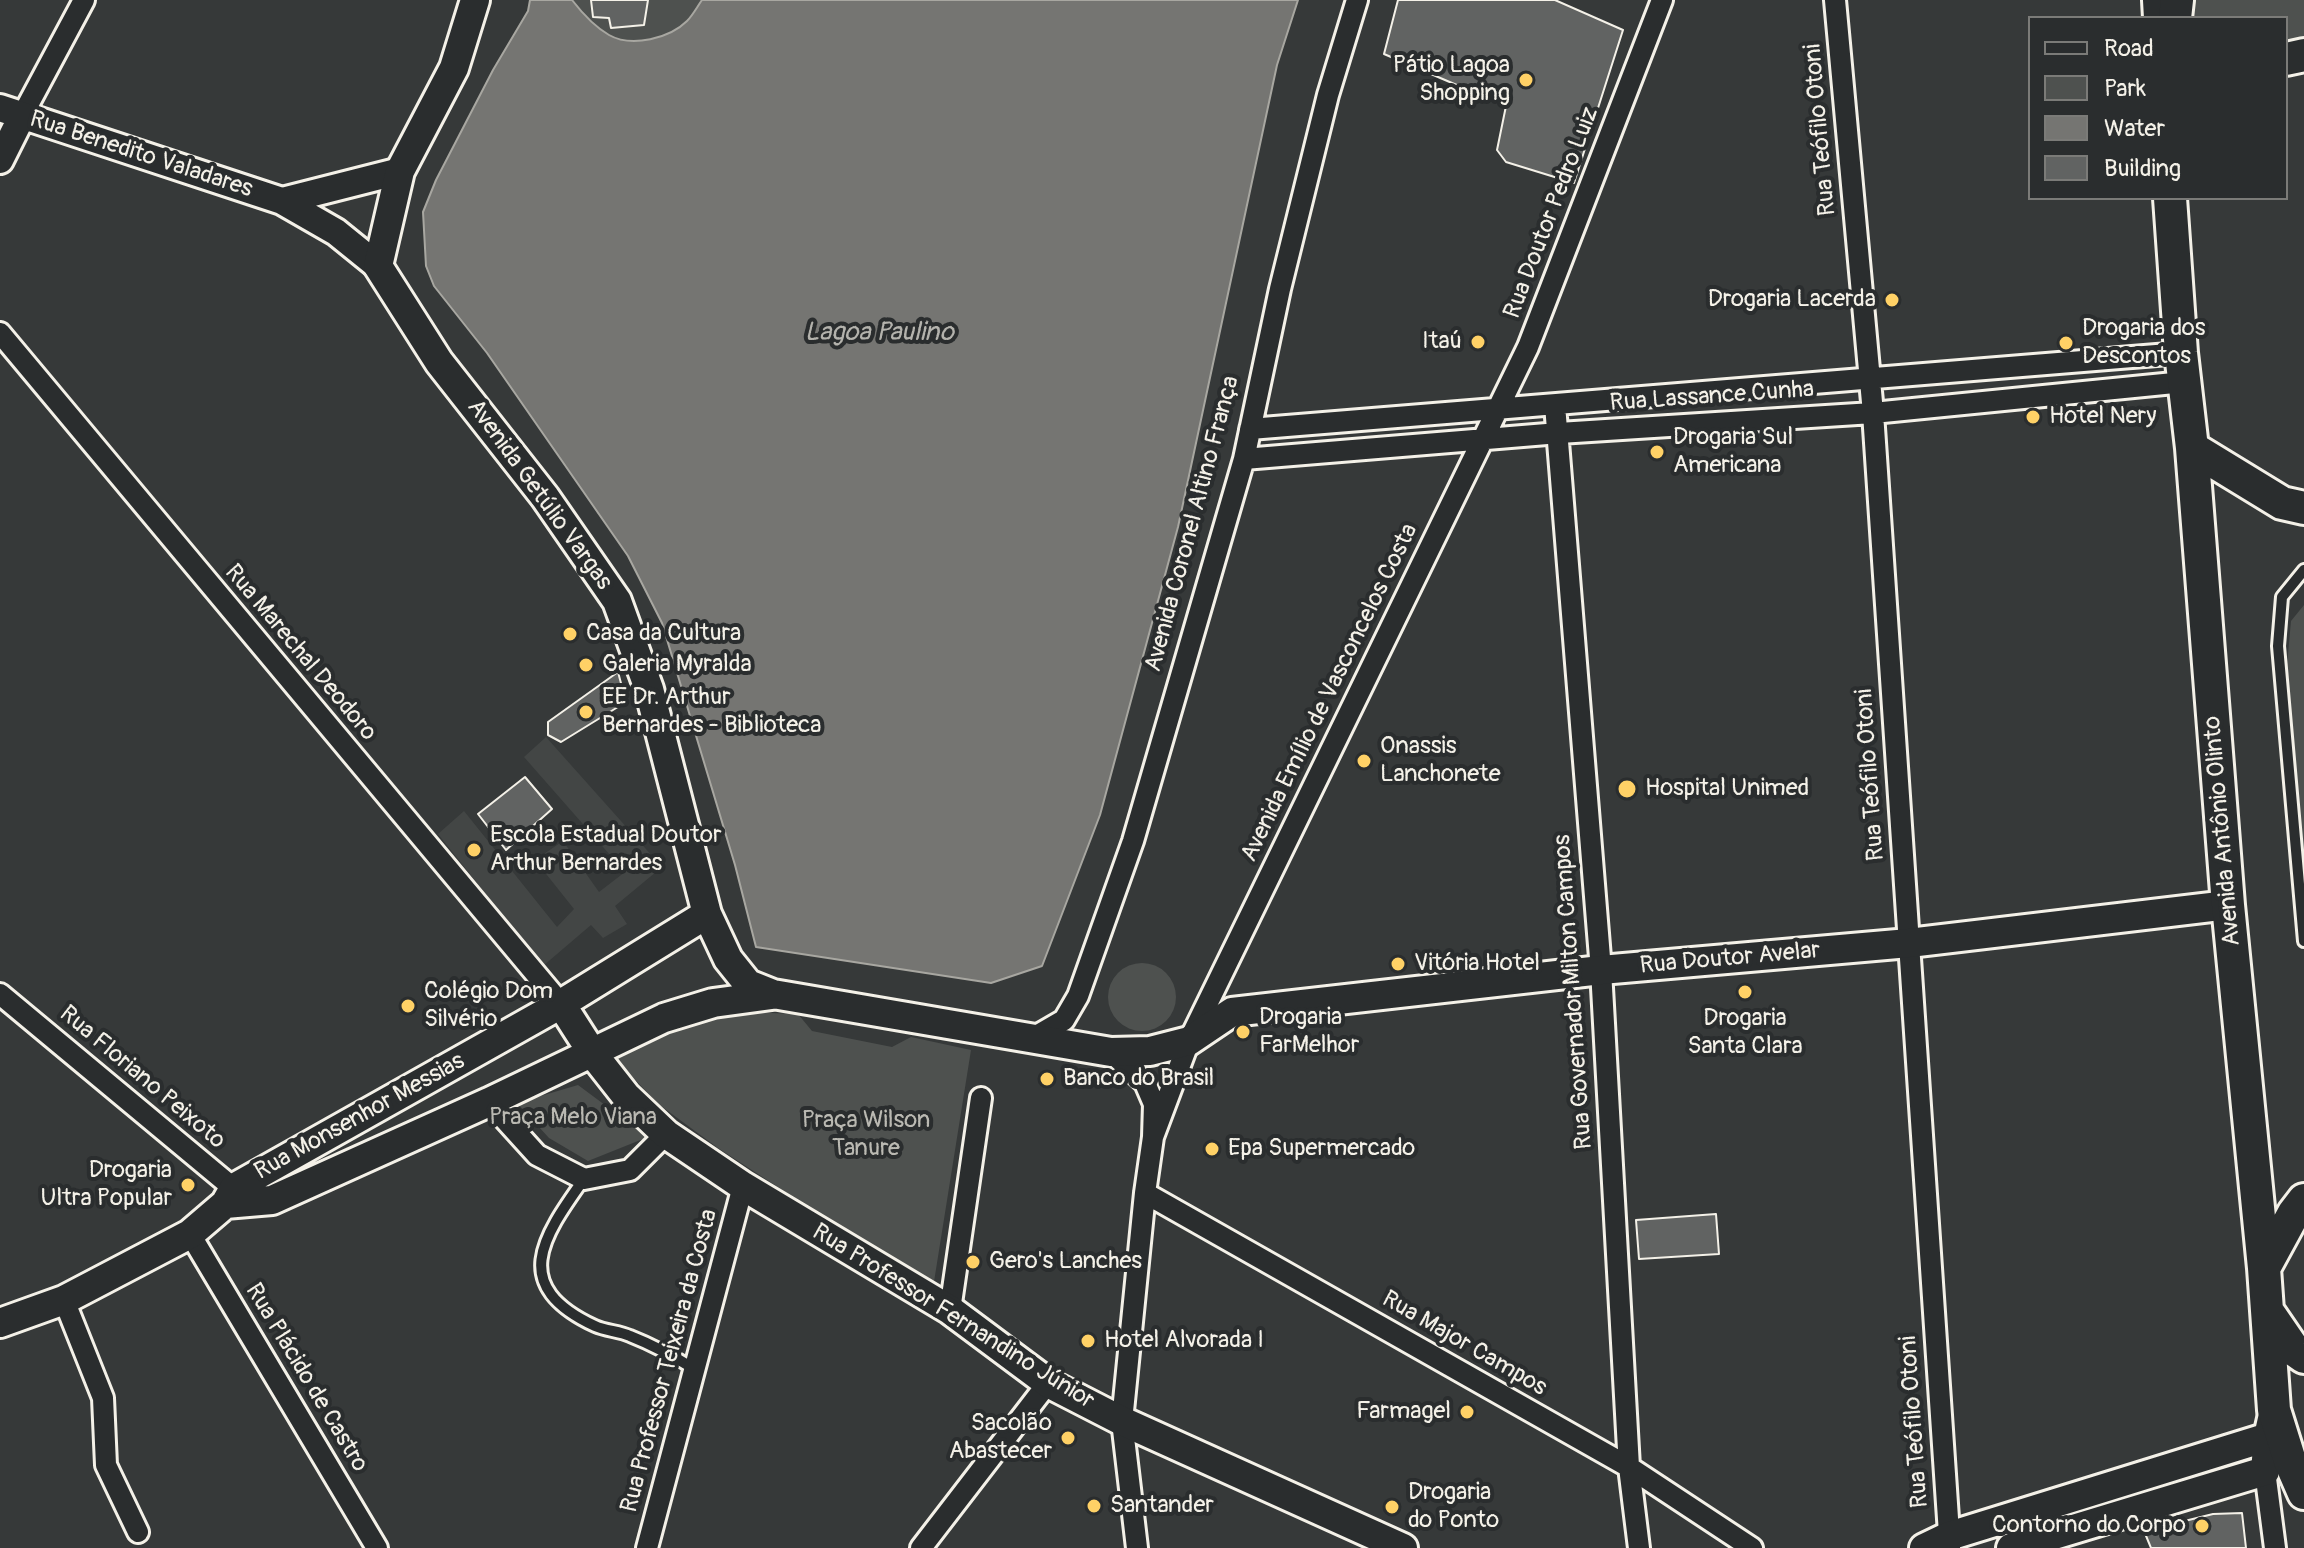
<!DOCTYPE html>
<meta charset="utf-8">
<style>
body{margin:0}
#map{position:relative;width:2304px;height:1548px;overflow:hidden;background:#363939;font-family:Pangolin,sans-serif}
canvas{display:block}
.legend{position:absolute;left:2028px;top:16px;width:260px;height:184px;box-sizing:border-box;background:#2a2d2e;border:2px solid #7b7b78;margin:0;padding:10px 14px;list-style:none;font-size:24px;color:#f4f1e8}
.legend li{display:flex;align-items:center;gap:16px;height:40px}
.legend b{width:40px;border:2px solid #7b7b78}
</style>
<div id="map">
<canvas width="2304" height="1548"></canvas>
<ul class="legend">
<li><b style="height:10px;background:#2a2d2e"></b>Road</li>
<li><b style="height:22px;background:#4e514f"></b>Park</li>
<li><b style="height:22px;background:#757572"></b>Water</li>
<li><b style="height:22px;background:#616362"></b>Building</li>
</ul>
</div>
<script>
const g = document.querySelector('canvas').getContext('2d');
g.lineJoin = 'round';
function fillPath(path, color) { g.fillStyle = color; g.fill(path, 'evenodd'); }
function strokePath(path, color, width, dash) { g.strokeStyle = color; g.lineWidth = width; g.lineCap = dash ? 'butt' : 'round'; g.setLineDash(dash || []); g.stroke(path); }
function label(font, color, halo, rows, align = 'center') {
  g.font = font + ' Pangolin,sans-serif'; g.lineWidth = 8; g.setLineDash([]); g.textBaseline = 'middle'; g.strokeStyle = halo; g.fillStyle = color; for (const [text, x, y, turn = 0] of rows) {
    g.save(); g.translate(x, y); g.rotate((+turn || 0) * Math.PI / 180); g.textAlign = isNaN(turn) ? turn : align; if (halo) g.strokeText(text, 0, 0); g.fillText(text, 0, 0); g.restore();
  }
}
fillPath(new Path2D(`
 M546,737l116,130 -47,39 12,18 -24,14 -12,-13 -48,41 -105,-132 26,-23 93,116 17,-18 -39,-49 28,-19 36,51 26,-20 -101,-115z`), '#434645');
fillPath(new Path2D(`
 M572,0h130c-5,7 -9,15 -15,21 -17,17 -55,27 -78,14 -14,-8 -27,-22 -37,-35z
 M2186,0h118v50l-18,4v-36h-102z
 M2304,605v259l-17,-199 4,-44z
 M1108 997a34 34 0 1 1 68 0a34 34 0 1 1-68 0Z
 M743,1012l55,2 14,17 80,16 19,-10 60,13 -38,238 -215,-140 -61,-45 -45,-48 57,-30z
 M578,1085l70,52 -60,24 -39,-23 -32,-35z`), '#4e514f');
const water = new Path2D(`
 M530,0h42c10,13 23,27 37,35 23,13 61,3 78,-14 6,-6 10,-14 15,-21h596l-21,65 -99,462 -78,288 -58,151 -51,17 -235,-36 -21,-82 -73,-242 -34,-67 -141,-203 -53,-67 -8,-20 -3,-54 13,-32 57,-110 35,-59z`);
fillPath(water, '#757572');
strokePath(water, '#a8a7a1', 2);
const building = new Path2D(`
 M591,0h57l-4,25 -33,3 -2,-10 -16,-1z
 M1398,0h157l68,30 -49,153 -68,-21 -9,-12 9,-44 -122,-52z
 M618,672l8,30 -65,40 -13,-7v-13z
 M525,777l27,32 -46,41 -28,-36z
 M1716,1214l3,40 -80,5 -3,-39z
 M2242,1513l4,35h-95l-7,-17 69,-17z`);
fillPath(building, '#616362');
strokePath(building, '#f4f1e8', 2);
const service = new Path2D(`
 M2304,570l-22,27 -4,49 26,295
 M584,1179c-42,59 -75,107 11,147 11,5 24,5 35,10 23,9 45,21 66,34`);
const minor = new Path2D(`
 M1835,0l38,413 77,1135
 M22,116l62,-116
 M0,333l561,671
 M1555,405l46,565 28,497 10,81
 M1250,429l931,-76
 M1244,459l315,-26 314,-20 311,-31
 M0,994l244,203
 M1033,1038l31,-18 14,-24 55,-155 111,-382 36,-170 48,-194 29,-95
 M1111,1052l34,31 9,21 -1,33 -8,56 -23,228 15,127
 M489,1102l48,53 47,24 46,-9 36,-36
 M1153,1137l36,-96 339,-694 134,-347
 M1145,1193l484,274 123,81
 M190,1234l187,314
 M64,1300l39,98 3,67 32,67
 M950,1310l31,-212
 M2265,1471l10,77
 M647,1548l96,-362
 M921,1548l127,-165`);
const tertiary = new Path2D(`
 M0,108l282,93 54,31 42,34
 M0,160l22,-44
 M282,201l118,-30`);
const secondary = new Path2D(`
 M475,0l-21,68 -54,103 -22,95 61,96 106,135 72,104 32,88 58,225 21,45 20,25 25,10 338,58 39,-1 39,-10 43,-29 369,-42 308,-27 319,-38
 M2157,0l1,18
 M561,1004l32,50 33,42 40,38 77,52 207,124 98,73 74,38 281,127
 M225,1204l47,-4 217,-98 175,-84 49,-15 59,-8
 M0,1323l64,-23 126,-66 35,-30 9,-16 327,-184 146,-90
 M1924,1548l25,-12 319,-99 6,-27
 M2011,1548l254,-77 3,-34`);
const primary = new Path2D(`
 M2175,18l2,-18
 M2286,59l18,-4
 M2170,198l11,155 11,95 36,457 36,363 10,142 16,51 14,32
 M2192,448l90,55 22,5
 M2264,1268l30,-55 10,-13
 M2268,1312l26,38 10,7`);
strokePath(service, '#f4f1e8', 16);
strokePath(minor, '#f4f1e8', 26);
strokePath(tertiary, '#f4f1e8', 32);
strokePath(secondary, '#f4f1e8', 34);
strokePath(primary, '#f4f1e8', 38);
strokePath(service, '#2a2d2e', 10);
strokePath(minor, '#2a2d2e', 20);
strokePath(tertiary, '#2a2d2e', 26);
strokePath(secondary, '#2a2d2e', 28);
strokePath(primary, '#2a2d2e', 32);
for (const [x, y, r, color] of [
 [1526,80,8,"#ffd166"],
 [1892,300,8,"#ffd166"],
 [1478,342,8,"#ffd166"],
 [2066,343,8,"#ffd166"],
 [2033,417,8,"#ffd166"],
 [1657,452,8,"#ffd166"],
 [570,634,8,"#ffd166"],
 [586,665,8,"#ffd166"],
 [586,712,8,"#ffd166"],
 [1364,761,8,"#ffd166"],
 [1627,789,10,"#ffd166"],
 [474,850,8,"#ffd166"],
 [1398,964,8,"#ffd166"],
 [1745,992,8,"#ffd166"],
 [408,1006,8,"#ffd166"],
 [1243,1032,8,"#ffd166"],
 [1047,1079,8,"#ffd166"],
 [1212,1149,8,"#ffd166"],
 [188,1185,8,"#ffd166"],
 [973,1262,8,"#ffd166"],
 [1088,1341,8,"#ffd166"],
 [1467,1412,8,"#ffd166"],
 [1068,1438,8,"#ffd166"],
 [1094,1506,8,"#ffd166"],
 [1392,1507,8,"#ffd166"],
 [2202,1526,8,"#ffd166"]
]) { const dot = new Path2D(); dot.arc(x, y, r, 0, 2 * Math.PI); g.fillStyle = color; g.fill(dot); strokePath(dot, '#2a2d2e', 3); }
label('24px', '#f4f1e8', '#2a2d2e', [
 ["Pátio Lagoa",1510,66,"right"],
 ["Shopping",1510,94,"right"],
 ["Drogaria Lacerda",1876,300,"right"],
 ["Drogaria dos",2082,329],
 ["Descontos",2082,357],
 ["Itaú",1462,342,"right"],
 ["Hotel Nery",2049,417],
 ["Drogaria Sul",1673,438],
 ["Americana",1673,466],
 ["Casa da Cultura",586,634],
 ["Galeria Myralda",602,665],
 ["EE Dr. Arthur",602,698],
 ["Bernardes - Biblioteca",602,726],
 ["Onassis",1380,747],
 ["Lanchonete",1380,775],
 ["Hospital Unimed",1645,789],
 ["Escola Estadual Doutor",490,836],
 ["Arthur Bernardes",490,864],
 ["Vitória Hotel",1414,964],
 ["Colégio Dom",424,992],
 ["Silvério",424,1020],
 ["Drogaria",1259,1018],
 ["FarMelhor",1259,1046],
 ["Drogaria",1745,1019,"center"],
 ["Santa Clara",1745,1047,"center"],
 ["Banco do Brasil",1063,1079],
 ["Epa Supermercado",1228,1149],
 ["Drogaria",172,1171,"right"],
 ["Ultra Popular",172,1199,"right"],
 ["Gero's Lanches",989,1262],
 ["Hotel Alvorada I",1104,1341],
 ["Farmagel",1451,1412,"right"],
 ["Sacolão",1052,1424,"right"],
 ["Abastecer",1052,1452,"right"],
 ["Drogaria",1408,1493],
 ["do Ponto",1408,1521],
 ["Santander",1110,1506],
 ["Contorno do Corpo",2186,1526,"right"]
], 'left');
label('24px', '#f4f1e8', '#2a2d2e', [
 ["Rua Teófilo Otoni",1821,130,-95],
 ["Rua Benedito Valadares",141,155,18],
 ["Rua Doutor Pedro Luiz",1552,213,-69],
 ["Rua Lassance Cunha",1712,397,-4],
 ["Avenida Getúlio Vargas",539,495,54],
 ["Avenida Coronel Altino França",1193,524,-75],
 ["Rua Marechal Deodoro",300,653,50],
 ["Avenida Emílio de Vasconcelos Costa",1330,693,-64],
 ["Rua Teófilo Otoni",1871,775,-94],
 ["Avenida Antônio Olinto",2223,831,-95],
 ["Rua Doutor Avelar",1730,959,-5],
 ["Rua Governador Milton Campos",1574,992,-94],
 ["Rua Floriano Peixoto",142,1078,40],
 ["Rua Monsenhor Messias",360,1117,-29],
 ["Rua Professor Fernandino Júnior",953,1317,32],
 ["Rua Major Campos",1464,1344,30],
 ["Rua Professor Teixeira da Costa",670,1361,-75],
 ["Rua Plácido de Castro",306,1378,59],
 ["Rua Teófilo Otoni",1915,1422,-94]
]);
label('24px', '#bab9b2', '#2a2d2e', [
 ["Praça Melo Viana",573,1118],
 ["Praça Wilson",866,1121],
 ["Tanure",866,1149]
]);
label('italic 26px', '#b4b3ad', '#2a2d2e', [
 ["Lagoa Paulino",879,333]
]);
</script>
